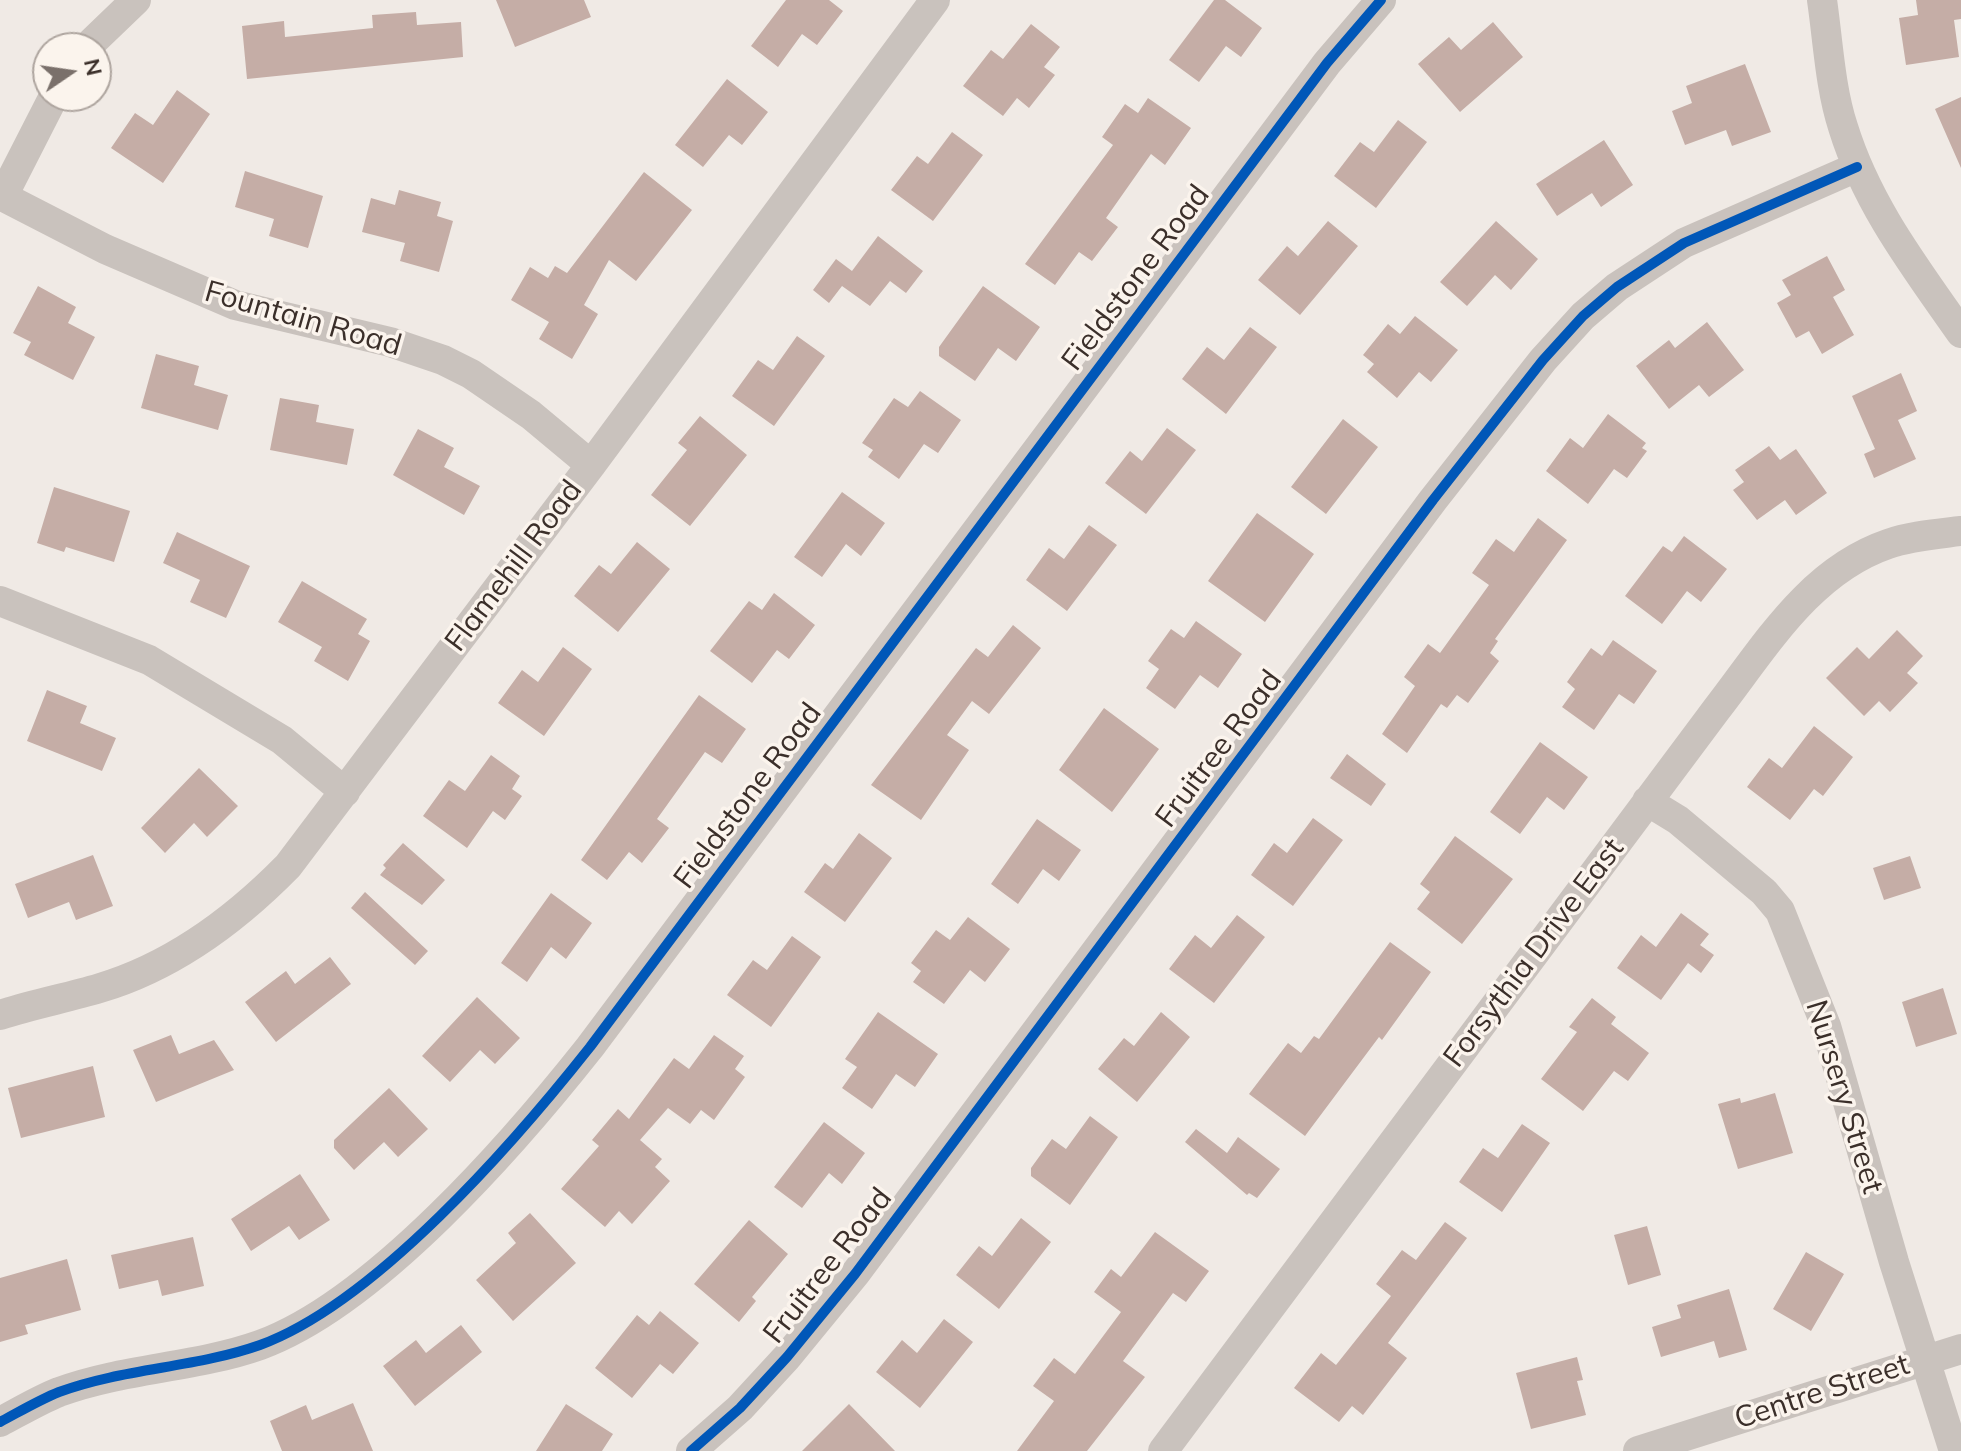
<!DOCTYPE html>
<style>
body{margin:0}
#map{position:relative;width:1961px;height:1451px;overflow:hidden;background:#f0eae5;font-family:Mulish,sans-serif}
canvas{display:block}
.north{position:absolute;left:32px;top:32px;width:80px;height:80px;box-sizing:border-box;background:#fbf4ed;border:2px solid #aea59f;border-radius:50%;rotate:77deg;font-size:22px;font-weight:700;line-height:32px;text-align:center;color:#3b2f2a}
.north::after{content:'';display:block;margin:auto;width:28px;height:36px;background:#7a706b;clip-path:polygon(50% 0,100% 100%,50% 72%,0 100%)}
</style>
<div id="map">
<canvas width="1961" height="1451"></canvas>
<div class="north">N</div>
</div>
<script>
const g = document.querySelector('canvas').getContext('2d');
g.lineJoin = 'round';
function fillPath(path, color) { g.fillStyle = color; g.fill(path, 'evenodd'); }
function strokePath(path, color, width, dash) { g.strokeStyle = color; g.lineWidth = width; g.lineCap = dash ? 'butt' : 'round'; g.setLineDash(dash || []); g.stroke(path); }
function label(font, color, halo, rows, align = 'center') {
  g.font = font + ' Mulish,sans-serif'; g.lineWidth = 7; g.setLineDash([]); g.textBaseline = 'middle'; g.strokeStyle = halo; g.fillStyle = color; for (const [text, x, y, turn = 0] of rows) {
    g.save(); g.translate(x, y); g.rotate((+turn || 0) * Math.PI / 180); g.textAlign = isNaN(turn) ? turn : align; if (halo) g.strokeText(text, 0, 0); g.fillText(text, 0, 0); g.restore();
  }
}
fillPath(new Path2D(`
 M496,0h88l7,17 -76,30z
 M786,0h43l14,11 -26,34 -15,-11 -24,33 -27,-21z
 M1214,0h11l37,28 -21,29 -15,-11 -27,36 -30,-22z
 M1916,0h45v19l-7,1 5,37 -53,8 -7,-47 19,-3z
 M416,12l1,13 44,-3 2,35 -216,22 -5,-53 42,-5 1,16 88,-9 -1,-13z
 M1493,22l30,35 -63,55 -42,-48 31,-27 12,13z
 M1031,24l29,23 -16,20 11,8 -26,33 -12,-10 -14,18 -40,-30 28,-36 12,9z
 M1745,64l26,68 -39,14 -6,-16 -41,15 -13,-34 20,-8 -6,-17z
 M727,79l41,33 -26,33 -13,-10 -26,32 -28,-22z
 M177,90l33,24 -47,69 -52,-35 24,-35 18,12z
 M1961,97v71l-26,-59z
 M1148,98l43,30 -26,37 -14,-11 -45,64 12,9 -26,34 -13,-9 -24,33 -30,-21 88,-119 -11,-8 23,-33 13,9z
 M1398,120l29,22 -51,66 -42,-32 26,-34 14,10z
 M952,132l31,23 -50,66 -42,-31 26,-34 11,8z
 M1604,140l29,45 -32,22 -9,-14 -35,23 -21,-32z
 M245,171l78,25 -15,52 -39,-12 5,-17 -39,-12z
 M644,172l48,38 -56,71 -27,-21 -25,45 14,9 -26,45 -33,-20 10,-17 -38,-22 19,-33 18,11 7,-12 12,7z
 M399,190l42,12 -4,14 16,5 -14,51 -39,-11 5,-18 -43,-11 9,-34 24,7z
 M1328,221l30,25 -58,69 -42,-35 29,-34 11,10z
 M1496,221l42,38 -27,31 -16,-15 -28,31 -27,-24z
 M878,236l45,35 -17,22 -16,-12 -20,25 -28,-20 -13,17 -16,-13 23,-31 16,12z
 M1827,256l18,34 -12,7 21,38 -32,19 -13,-23 -13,7 -19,-35 14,-8 -9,-15z
 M38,286l38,21 -8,16 27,14 -22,43 -49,-25 7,-13 -18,-9z
 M983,286l57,41 -24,34 -18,-13 -23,33 -36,-25v-9z
 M1415,316l43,34 -27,32 -12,-10 -22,26 -30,-26 7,-8 -11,-9 25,-31 12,10z
 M1707,322l37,48 -35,27 -10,-12 -30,24 -33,-43 33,-26 6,8z
 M1250,327l27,20 -51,67 -44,-35 25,-32 17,13z
 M797,336l28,20 -51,70 -42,-30 26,-36 15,10z
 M156,354l43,12 -5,19 34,10 -10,35 -77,-22z
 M1901,373l16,38 -19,9 18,39 -42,19 -10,-24 11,-5 -23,-53z
 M920,391l41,29 -23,33 -14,-9 -25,35 -31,-22 5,-7 -11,-7 32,-45 14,9z
 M280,398l39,7 -3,17 38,7 -7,36 -77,-15z
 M1608,414l38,29 -4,5 5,3 -20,27 -13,-9 -26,35 -42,-33 24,-33 13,10z
 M700,416l47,39 -57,71 -39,-31 36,-45 -9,-7z
 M1343,419l35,28 -52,67 -35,-27z
 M1167,428l29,22 -50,64 -41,-31 25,-32 12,10z
 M418,429l36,19 -10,19 36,19 -16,29 -71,-40z
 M1769,446l11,14 16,-11 31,44 -31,22 -11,-15 -28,20 -24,-30 11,-8 -9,-12z
 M54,487l76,24 -16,51 -48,-15 -2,5 -27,-9z
 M842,492l43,31 -24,33 -15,-12 -24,33 -28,-20z
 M1257,513l57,41 -49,68 -57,-41z
 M1538,518l29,22 -72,99 3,2 -8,12 9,8 -31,42 -11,-8 -10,13 -6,-4 -34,49 -25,-19 33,-48 -11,-9 24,-33 12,9 49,-68 -17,-12 24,-34 18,13z
 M1089,525l28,20 -50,66 -41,-31 23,-32 15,11z
 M177,532l73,34 -24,52 -36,-16 10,-22 -37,-17z
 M1684,536l43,33 -26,33 -14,-11 -25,33 -37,-28 38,-50 9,6z
 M637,542l33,27 -52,63 -44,-36 25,-31 12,9z
 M302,581l65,38 -9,15 12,7 -22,40 -34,-20 8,-14 -44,-25z
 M774,593l41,32 -26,34 -12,-9 -25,33 -42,-32 39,-50 13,9z
 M1196,621l46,33 -24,34 -18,-13 -25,34 -29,-21 13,-19 -11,-8 23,-32 13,9z
 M1013,625l28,23 -52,66 -17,-13 -25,34 22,15 -48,70 -50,-35 105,-137 12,9z
 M1897,630l26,26 -16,17 11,10 -28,29 -11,-11 -15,15 -38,-38 31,-31 12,12z
 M1613,640l44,31 -23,33 -15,-10 -25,36 -32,-23 13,-18 -8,-7 24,-34 11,8z
 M563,647l29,22 -48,67 -46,-33 24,-33 16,12z
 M47,690l40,16 -7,17 36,15 -14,33 -75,-30z
 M699,695l47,34 -24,34 -17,-11 -48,67 12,9 -27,35 -13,-11 -22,28 -26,-20z
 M1104,708l55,41 -47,63 -53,-42z
 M1814,726l39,31 -30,39 -9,-7 -24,31 -43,-33 22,-29 13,10z
 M1540,742l48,35 -24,33 -17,-13 -27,37 -30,-22z
 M1347,754l39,30 -15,22 -41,-28z
 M491,755l29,21 -8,13 10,7 -17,24 -12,-9 -26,37 -44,-32 26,-36 16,11z
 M199,768l39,38 -31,31 -13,-14 -29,30 -24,-25z
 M1313,818l30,22 -50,66 -42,-31 23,-32 13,10z
 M1037,819l44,31 -22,31 -16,-12 -25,35 -27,-20z
 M859,833l33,25 -47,64 -41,-30 21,-29 8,6z
 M1455,836l58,43 -51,65 -45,-35 13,-17 -10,-8z
 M403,843l42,37 -23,25 -42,-30 6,-7 -3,-3z
 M93,855l20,51 -37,14 -7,-18 -41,16 -13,-34z
 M1910,856l11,32 -37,12 -11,-32z
 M365,892l63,59 -13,14 -64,-57z
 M551,893l41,30 -26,36 -15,-12 -24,35 -26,-19z
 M1681,913l28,21 -9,11 14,10 -13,18 -13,-10 -27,37 -44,-32 24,-33 15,12z
 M1237,915l28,22 -51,66 -45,-34 26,-34 16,13z
 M968,917l42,32 -25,33 -15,-12 -26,34 -31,-22 8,-11 -10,-8 25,-33 14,10z
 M792,936l29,21 -50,70 -44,-32 26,-35 14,10z
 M1390,942l41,30 -49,68 -3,-3 -74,99 -56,-42 39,-51 13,10 13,-17 5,3z
 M330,957l21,27 -75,58 -31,-40 41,-31 9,13z
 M1943,988l14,46 -41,13 -14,-45z
 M477,997l43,41 -25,26 -15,-14 -30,32 -28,-26z
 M1592,998l24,19 -5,7 38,29 -21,28 -14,-10 -31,40 -42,-32 36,-47 -8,-5z
 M878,1012l60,42 -23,33 -19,-13 -24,35 -30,-21 15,-21 -12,-8z
 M1161,1012l29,25 -53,65 -39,-33 26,-31 10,8z
 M171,1035l8,19 35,-14 20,30 -78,32 -23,-52z
 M714,1035l30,21 -9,13 10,8 -31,43 -13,-10 -11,14 -22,-16 -28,32 22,19 -7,8 15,14 -38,43 -13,-13 -14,16 -44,-38 38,-43 -7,-6 26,-31 11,10 45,-61 15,11z
 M93,1066l12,51 -84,21 -13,-50z
 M389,1088l39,41 -30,28 -14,-15 -30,28 -20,-22v-8z
 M1775,1093l18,60 -55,16 -20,-65 22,-6 1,5z
 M1090,1116l28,21 -48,68 -39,-29v-8l21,-29 14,10z
 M824,1122l41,31 -23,31 -13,-11 -27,35 -28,-21z
 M1522,1124l28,19 -48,69 -43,-30 24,-34 15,10z
 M1196,1129l31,24 11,-16 42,32 -23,29 -8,-5 -2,2 -62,-53z
 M300,1174l30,46 -31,20 -10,-14 -38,25 -20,-32z
 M530,1213l46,50 -63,58 -37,-41 40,-37 -8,-10z
 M1021,1218l30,24 -52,67 -43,-34 23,-29 13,10z
 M749,1220l39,34 -36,43 4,4 -17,21 -45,-38z
 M1445,1222l22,16 -79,105 19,15 -44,57 -11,-9 -13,16 -45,-34 27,-35 15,12 55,-69 -15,-12 26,-34 14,10z
 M1647,1226l14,49 -33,10 -14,-50z
 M1155,1232l54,39 -23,31 -13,-9 -50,68 22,16 -58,74h-70l37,-50 -21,-15 21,-28 21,16 46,-62 -27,-20 17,-23 10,8z
 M193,1237l11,49 -42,10 -4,-16 -39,9 -8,-34z
 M1806,1252l38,22 -33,57 -38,-22z
 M67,1259l14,51 -56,15 3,9 -28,8v-64z
 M1729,1289l18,61 -28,8 -5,-17 -53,16 -9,-30 29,-9 -4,-13z
 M660,1311l39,32 -26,31 -13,-10 -28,34 -37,-30 42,-53 12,10z
 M944,1319l29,23 -53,66 -44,-36 26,-32 15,13z
 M461,1325l21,27 -67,54 -32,-40 33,-26 10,13z
 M1577,1357l6,23 -6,1 9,34 -55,14 -15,-56z
 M353,1403l20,48h-91l-12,-30 36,-16 6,15z
 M566,1404l47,30 -11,17h-66z
 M849,1404l46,47h-93z`), '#c5ada6');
strokePath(new Path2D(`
 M1822,0c6,41 8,87 21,127 24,78 72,140 118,206
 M86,48l50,-48
 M0,195l105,54 130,56 155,37 53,18 28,14 60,41 60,50
 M3,196l51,-100
 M0,601l149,59 133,80 63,52
 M1647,801l31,19 86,72 16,19 46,115 68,236 60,189
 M0,1015c33,-11 67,-17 100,-27 74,-22 135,-68 188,-122l303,-401 344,-465
 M0,1422c19,-10 39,-22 59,-30 65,-24 136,-24 201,-47 115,-42 254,-202 330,-298l737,-984 54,-63
 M691,1451l49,-43 47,-51 68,-83 578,-774 110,-140 40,-44 34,-29 67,-44 173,-76
 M1163,1451l553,-741c49,-63 93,-139 172,-166 22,-8 49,-10 73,-13
 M1638,1451l323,-102`), '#c9c2bd', 30);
strokePath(new Path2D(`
 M0,1422c19,-10 39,-22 59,-30 65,-24 136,-24 201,-47 115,-42 254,-202 330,-298l737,-984 54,-63
 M691,1451l49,-43 47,-51 68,-83 578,-774 110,-140 40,-44 34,-29 67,-44 173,-76`), '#0057b8', 10);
label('30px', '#3b2f2a', '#fbf4ed', [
 ["Fieldstone Road",1136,278,-53],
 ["Fountain Road",303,319,16],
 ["Flamehill Road",514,566,-53],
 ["Fruitree Road",1219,749,-53],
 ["Fieldstone Road",748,796,-53],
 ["Forsythia Drive East",1534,953,-53],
 ["Nursery Street",1844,1097,73],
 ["Fruitree Road",828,1266,-52],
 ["Centre Street",1822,1392,-18]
]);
</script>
